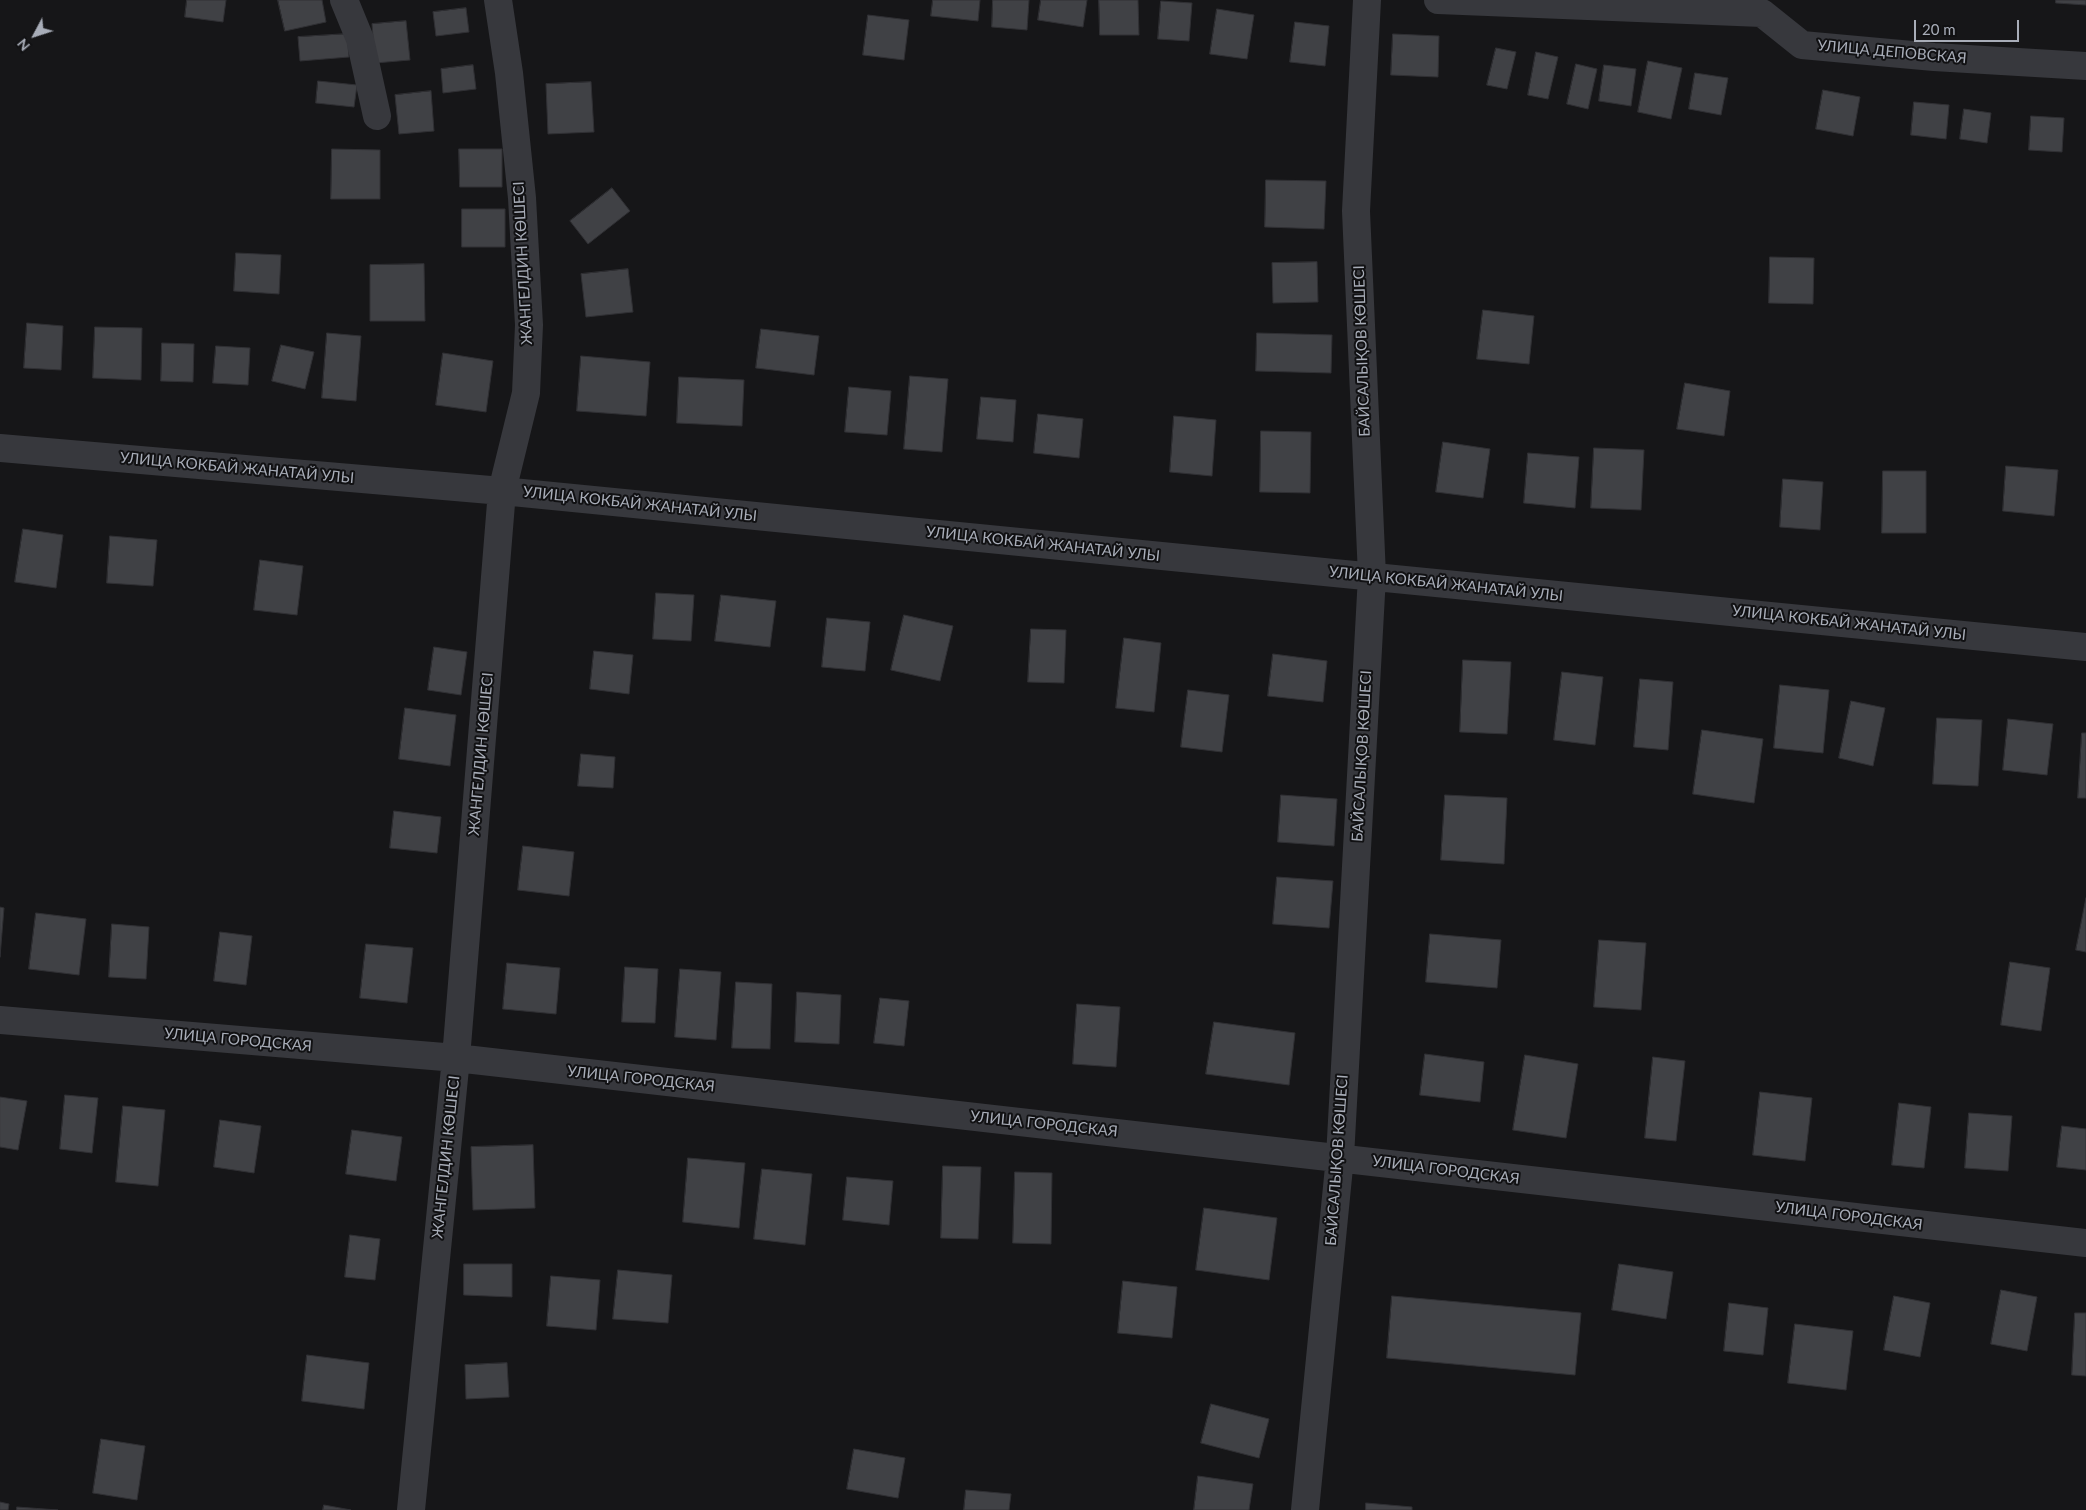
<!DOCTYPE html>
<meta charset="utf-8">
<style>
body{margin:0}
#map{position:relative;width:2086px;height:1510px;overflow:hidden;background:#161618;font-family:Lato,sans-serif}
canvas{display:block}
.north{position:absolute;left:10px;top:10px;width:50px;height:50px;-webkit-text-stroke:4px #111113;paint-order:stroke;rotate:230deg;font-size:14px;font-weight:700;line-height:20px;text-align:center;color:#a8adb8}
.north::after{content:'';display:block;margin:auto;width:18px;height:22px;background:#a8adb8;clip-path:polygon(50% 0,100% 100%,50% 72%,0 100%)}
.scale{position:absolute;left:1914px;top:20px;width:105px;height:22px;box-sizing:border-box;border:2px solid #a8adb8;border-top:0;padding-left:6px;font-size:15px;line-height:18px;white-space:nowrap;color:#a8adb8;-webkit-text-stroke:4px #111113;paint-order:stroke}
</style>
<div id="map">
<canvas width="2086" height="1510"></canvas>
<div class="north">N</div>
<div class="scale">20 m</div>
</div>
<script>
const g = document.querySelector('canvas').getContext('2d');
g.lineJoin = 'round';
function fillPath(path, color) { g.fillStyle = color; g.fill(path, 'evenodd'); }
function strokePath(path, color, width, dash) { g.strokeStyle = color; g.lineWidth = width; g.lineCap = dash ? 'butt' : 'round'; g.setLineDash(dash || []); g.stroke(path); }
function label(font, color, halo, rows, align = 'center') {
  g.font = font + ' Lato,sans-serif'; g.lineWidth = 4; g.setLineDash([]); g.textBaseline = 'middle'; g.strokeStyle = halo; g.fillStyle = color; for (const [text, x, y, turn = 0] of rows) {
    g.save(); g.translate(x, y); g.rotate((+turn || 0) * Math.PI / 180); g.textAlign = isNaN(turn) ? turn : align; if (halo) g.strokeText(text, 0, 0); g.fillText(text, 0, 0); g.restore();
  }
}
const building = new Path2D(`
 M187,0h39l-3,22 -38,-5z
 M278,0h44l4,22 -41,9z
 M933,0h47l-2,21 -47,-5z
 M993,0h36l-2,30 -35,-3z
 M1041,0h46l-4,27 -45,-7z
 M1099,0h39l1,35h-39z
 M2056,0h30v5l-30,-2z
 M1161,1l31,2 -3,38 -31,-2z
 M466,8l3,24 -33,4 -3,-24z
 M1217,9l37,6 -7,44 -37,-5z
 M868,15l41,5 -5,40 -41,-5z
 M406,21l4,39 -35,3 -3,-39z
 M1295,22l34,4 -4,40 -35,-4z
 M347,34l2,23 -49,4 -2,-24z
 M1393,34l46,2 -1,41 -47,-2z
 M1496,48l20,4 -9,37 -20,-4z
 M1536,52l22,5 -10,42 -20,-4z
 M1648,61l34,7 -11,51 -33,-7z
 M1576,64l21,5 -9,40 -21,-5z
 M473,65l3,24 -33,4 -2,-24z
 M1604,65l32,4 -5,37 -32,-5z
 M1695,73l33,5 -7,37 -32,-6z
 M318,81l39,4 -3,22 -38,-4z
 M591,82l3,50 -46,2 -2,-50z
 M1823,90l37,7 -7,39 -37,-7z
 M431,91l3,40 -35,3 -4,-39z
 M1914,102l35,3 -3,34 -35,-4z
 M1964,109l27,4 -4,30 -27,-4z
 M2031,116l33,2 -2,34 -33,-2z
 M332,149l48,1v49h-49z
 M459,149h43v38h-42z
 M1266,180l60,1 -2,48 -59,-2z
 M612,188l18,23 -42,33 -18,-23z
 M462,209h43v38h-43z
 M236,253l45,2 -2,39 -45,-3z
 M1770,257l44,1 -1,46 -44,-1z
 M1317,262l1,40 -45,1 -1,-40z
 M424,264l1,57h-55v-56z
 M628,269l5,43 -47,5 -5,-43z
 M1483,310l51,6 -5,48 -52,-5z
 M27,323l36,3 -2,44 -37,-2z
 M95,327l47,1 -1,52 -48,-2z
 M761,329l58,7 -5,39 -58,-7z
 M327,333l34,3 -5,65 -34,-3z
 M1257,333l75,2 -1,38 -75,-2z
 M162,343l32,1 -1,38 -32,-1z
 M281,345l33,7 -9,37 -33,-8z
 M216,346l34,2 -2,37 -35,-2z
 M443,353l50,8 -7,51 -50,-7z
 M581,356l69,6 -4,54 -69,-5z
 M910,376l38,3 -6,73 -38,-3z
 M679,377l65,3 -2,46 -65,-3z
 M1685,383l45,8 -6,45 -47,-7z
 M849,387l42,4 -4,44 -42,-3z
 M981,397l35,3 -3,42 -36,-3z
 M1038,414l45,5 -4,39 -45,-5z
 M1174,416l42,4 -4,56 -42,-4z
 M1261,431l50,1 -1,61 -50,-1z
 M1443,442l47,7 -7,49 -47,-6z
 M1594,448l50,2 -3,60 -50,-2z
 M1528,453l51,4 -4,51 -51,-5z
 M2006,466l52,4 -4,46 -51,-5z
 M1883,471h43v62h-44z
 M1783,479l40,3 -3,48 -40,-3z
 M23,529l40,6 -7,53 -41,-6z
 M110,536l47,4 -4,46 -46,-3z
 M260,560l43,6 -6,49 -43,-5z
 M656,593l38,2 -3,46 -38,-2z
 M721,595l55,6 -6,46 -55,-6z
 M904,615l49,11 -13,55 -49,-11z
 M827,618l43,4 -5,49 -43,-4z
 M1031,629l35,1 -2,53 -36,-1z
 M1124,638l37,5 -7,69 -38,-4z
 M434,647l33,5 -6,43 -33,-5z
 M594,651l39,4 -4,39 -39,-5z
 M1273,654l54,7 -4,41 -55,-6z
 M1463,660l48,2 -4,72 -47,-2z
 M1562,672l41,5 -8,68 -41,-5z
 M1640,679l33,3 -5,68 -34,-3z
 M1780,685l49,5 -6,63 -49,-5z
 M1188,690l41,5 -7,57 -41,-5z
 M1851,701l34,7 -12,58 -34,-8z
 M405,708l51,7 -6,51 -51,-7z
 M1937,718l45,2 -4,66 -45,-2z
 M2008,719l45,5 -6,51 -44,-5z
 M1702,730l61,9 -9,64 -61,-9z
 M2082,733h4v65h-8z
 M581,754l34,3 -2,31 -35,-2z
 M1281,795l56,4 -3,47 -56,-4z
 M1445,795l62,3 -3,66 -63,-4z
 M394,811l47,6 -4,36 -47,-5z
 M523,846l51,6 -5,44 -51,-6z
 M1277,877l56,4 -4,47 -56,-4z
 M2086,898v54l-10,-2z
 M0,907l4,1 -4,49z
 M36,913l50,6 -7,56 -50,-6z
 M112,924l37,3 -3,52 -37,-2z
 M220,932l32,4 -6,49 -32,-4z
 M1430,934l71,6 -4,48 -71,-6z
 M1599,940l47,3 -5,67 -47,-3z
 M366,944l47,4 -6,55 -47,-5z
 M2010,962l40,6 -9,63 -40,-6z
 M507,963l53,5 -4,46 -53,-5z
 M625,967l33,2 -3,54 -33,-1z
 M680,969l41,3 -5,68 -41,-3z
 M736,982l36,2 -2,65 -38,-1z
 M797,992l44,3 -2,49 -44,-2z
 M880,998l29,3 -5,45 -30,-3z
 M1077,1004l43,3 -4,60 -43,-3z
 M1214,1022l81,11 -6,52 -83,-11z
 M1425,1054l59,8 -4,40 -60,-7z
 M1525,1055l53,9 -12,74 -53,-8z
 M1653,1057l32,4 -9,80 -31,-3z
 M1760,1092l52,6 -7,63 -52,-6z
 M65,1095l33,3 -6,55 -32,-4z
 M0,1097l27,4 -9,49 -18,-3z
 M1899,1103l32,4 -7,61 -32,-3z
 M123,1106l42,4 -7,76 -42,-4z
 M1969,1113l43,3 -4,55 -43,-3z
 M220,1120l41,6 -7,47 -40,-6z
 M2062,1126l24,3v41l-29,-3z
 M352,1130l50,7 -6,44 -50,-7z
 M533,1145l2,63 -62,2 -2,-63z
 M688,1158l57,5 -6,65 -56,-6z
 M943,1166l38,1 -3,72 -37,-1z
 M762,1169l50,5 -7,71 -51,-6z
 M1015,1172l37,1 -1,71 -38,-1z
 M847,1177l46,4 -4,44 -46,-5z
 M1204,1208l73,10 -8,62 -73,-10z
 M350,1235l30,4 -5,41 -30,-3z
 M464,1264h48v33l-48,-2z
 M1619,1264l54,8 -7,47 -54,-9z
 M618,1270l54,5 -4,48 -55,-4z
 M551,1276l49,4 -4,50 -49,-4z
 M1123,1281l54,6 -5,51 -54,-5z
 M2001,1290l36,7 -10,54 -36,-7z
 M1392,1296l189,17 -6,62 -188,-17z
 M1894,1296l36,7 -10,54 -36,-7z
 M1729,1303l39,5 -5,47 -39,-4z
 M2075,1313h11v63l-14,-1z
 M1795,1324l58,7 -7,59 -58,-7z
 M307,1355l62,8 -5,46 -62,-8z
 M507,1363l2,34 -43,2 -1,-34z
 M1211,1404l58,15 -10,39 -58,-15z
 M101,1439l44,7 -8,54 -44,-7z
 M854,1449l51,9 -7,40 -51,-9z
 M1198,1476l55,8 -4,26h-55z
 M966,1490l45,4 -2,16h-45z
 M0,1502l9,2 -1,6h-8z
 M1366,1503l46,4v3h-46z
 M324,1505l27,5h-28z
 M17,1507l41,3h-41z`);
fillPath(building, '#404145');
strokePath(building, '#303034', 1);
strokePath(new Path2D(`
 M344,0l16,39 17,77
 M1438,0l324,13 40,32 132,12 152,9
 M0,448l502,43 1584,156
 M0,1020l456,38 1630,185
 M411,1510l45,-452 46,-567 24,-98 3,-68 -7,-127 -13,-125 -11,-73
 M1305,1510l35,-353 32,-581 -16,-365 11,-211`), '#37383d', 28);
label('15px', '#a8adb8', '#111113', [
 ["УЛИЦА ДЕПОВСКАЯ",1892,52,5],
 ["ЖАНГЕЛДИН КӨШЕСІ",523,263,-93],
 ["БАЙСАЛЫҚОВ КӨШЕСІ",1362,351,-92],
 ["УЛИЦА КОКБАЙ ЖАНАТАЙ УЛЫ",237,468,5],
 ["УЛИЦА КОКБАЙ ЖАНАТАЙ УЛЫ",640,504,6],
 ["УЛИЦА КОКБАЙ ЖАНАТАЙ УЛЫ",1043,544,6],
 ["УЛИЦА КОКБАЙ ЖАНАТАЙ УЛЫ",1446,584,6],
 ["УЛИЦА КОКБАЙ ЖАНАТАЙ УЛЫ",1849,623,6],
 ["ЖАНГЕЛДИН КӨШЕСІ",481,754,-85],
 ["БАЙСАЛЫҚОВ КӨШЕСІ",1362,756,-87],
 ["УЛИЦА ГОРОДСКАЯ",238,1040,5],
 ["УЛИЦА ГОРОДСКАЯ",641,1079,6],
 ["УЛИЦА ГОРОДСКАЯ",1044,1124,6],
 ["ЖАНГЕЛДИН КӨШЕСІ",446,1157,-84],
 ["БАЙСАЛЫҚОВ КӨШЕСІ",1337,1160,-86],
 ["УЛИЦА ГОРОДСКАЯ",1446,1170,7],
 ["УЛИЦА ГОРОДСКАЯ",1849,1216,7]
]);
</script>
